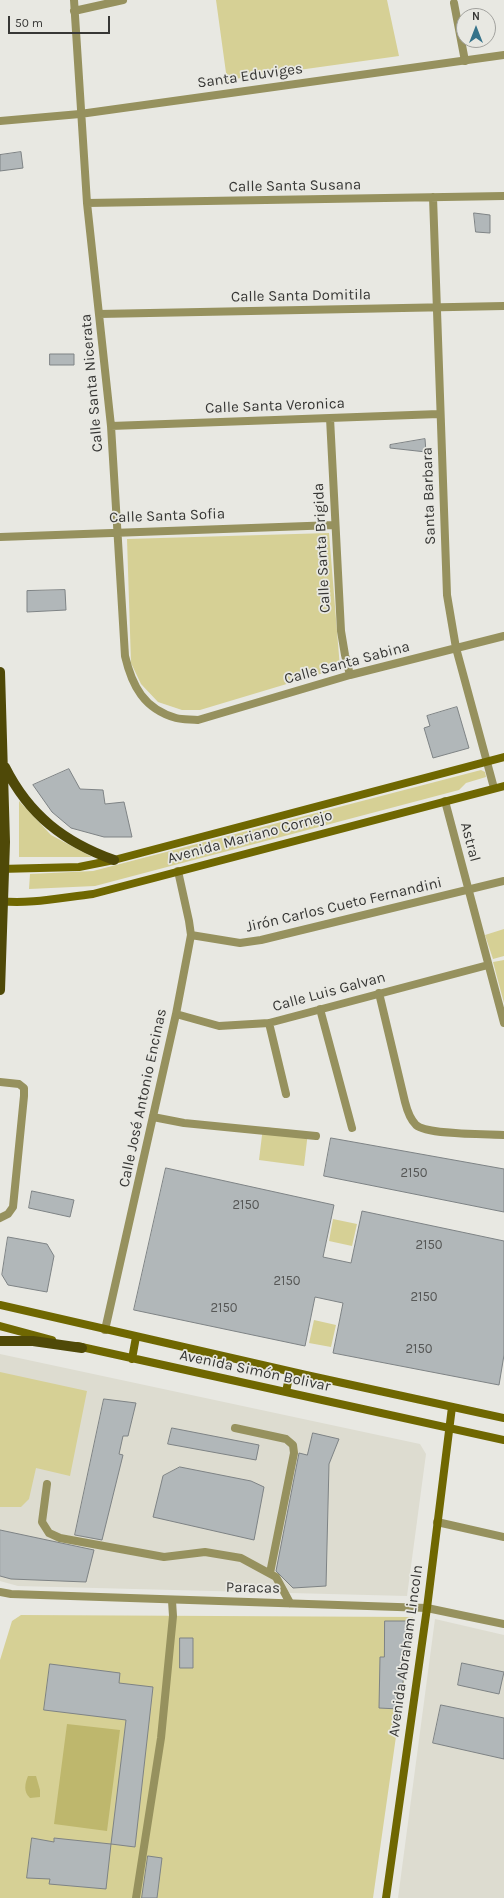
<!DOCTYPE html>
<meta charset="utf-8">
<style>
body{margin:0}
#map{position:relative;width:504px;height:1898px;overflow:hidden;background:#e8e8e2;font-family:Karla,sans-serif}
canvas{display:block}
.north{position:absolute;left:456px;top:8px;width:40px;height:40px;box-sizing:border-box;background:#e8e8e2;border:1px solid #a1a19d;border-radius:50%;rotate:0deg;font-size:11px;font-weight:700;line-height:16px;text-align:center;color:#373735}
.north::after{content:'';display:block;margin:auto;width:14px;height:18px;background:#36738a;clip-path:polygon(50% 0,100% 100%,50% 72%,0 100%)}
.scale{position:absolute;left:8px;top:16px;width:102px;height:18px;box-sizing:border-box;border:2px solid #373735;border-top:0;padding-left:5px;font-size:12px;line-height:14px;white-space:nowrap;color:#373735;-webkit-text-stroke:3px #e8e8e2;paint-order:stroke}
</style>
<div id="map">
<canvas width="504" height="1898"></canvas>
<div class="north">N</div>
<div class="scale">50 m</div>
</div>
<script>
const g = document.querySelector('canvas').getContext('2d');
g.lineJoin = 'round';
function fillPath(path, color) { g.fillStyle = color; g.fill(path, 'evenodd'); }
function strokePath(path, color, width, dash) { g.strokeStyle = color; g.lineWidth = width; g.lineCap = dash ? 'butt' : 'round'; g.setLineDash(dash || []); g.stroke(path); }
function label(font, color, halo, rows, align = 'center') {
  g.font = font + ' Karla,sans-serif'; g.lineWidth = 3.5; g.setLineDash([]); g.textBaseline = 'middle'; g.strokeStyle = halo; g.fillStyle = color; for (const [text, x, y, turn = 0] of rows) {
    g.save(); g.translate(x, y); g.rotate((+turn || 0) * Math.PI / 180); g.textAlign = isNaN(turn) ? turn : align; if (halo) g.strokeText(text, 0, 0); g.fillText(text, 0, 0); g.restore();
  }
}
fillPath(new Path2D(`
 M0,1354l420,90 6,10 -19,142 -389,-10 -18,-5z
 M435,1619l69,16v263h-106z`), '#dddcd0');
fillPath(new Path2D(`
 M216,0h171l12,56 -172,24z
 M329,533l11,135 -140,42h-18l-24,-8 -17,-18 -10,-21 -4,-124z
 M481,770l4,2 1,5 -20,6 -7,7 -364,96 -66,3 1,-15 63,-3z
 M19,801l32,34 41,22h-73z
 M504,929v27l-11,3 -8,-24z
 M504,960v43l-11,-41z
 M263,1127l45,5 -4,34 -45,-6z
 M333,1219l24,5 -5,22 -23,-5z
 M314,1320l22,5 -5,22 -22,-4z
 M0,1372l87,19 -17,85 -34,-8 -7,31 -8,8h-21z
 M21,1615l392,2 -40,281h-373v-238l12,-39z`), '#d6d095');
fillPath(new Path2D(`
 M67,1724l53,6 -13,101 -53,-7z
 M28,1776h8l4,14v7l-10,1c-7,-6 -5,-15 -2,-22z`), '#beb76d');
const building = new Path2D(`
 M21,152l2,16 -23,3v-16z
 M474,213l16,2v18l-14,-1z
 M50,354h24v11h-24z
 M425,439l1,13 -36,-4v-3z
 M65,590l1,20 -39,2v-21z
 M457,707l12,41 -36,10 -9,-30 6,-2 -3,-10z
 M69,769l11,20 23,1 2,14 19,-2 8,35h-28l-33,-9 -19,-16 -19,-27z
 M331,1138l173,31v43l-180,-36z
 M166,1168l168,37 -11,52 28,6 11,-52 142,30v114l-5,30 -166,-32 10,-50 -28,-6 -10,49 -171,-36z
 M32,1191l42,9 -4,17 -41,-9z
 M8,1237l39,7 7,12 -7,36 -39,-7 -6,-10z
 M104,1399l32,4 -8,33h-5l-4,18 4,1 -21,85 -27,-5z
 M172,1428l87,17 -3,15 -88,-16z
 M313,1433l26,6 -10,25 -3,122 -33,2 -17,-17 23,-118 8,2z
 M180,1467l71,14 13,6 -10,53 -101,-23 10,-41z
 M0,1530l94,20 -8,32 -75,-3 -11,-3z
 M385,1621h27l-13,88 -20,-1 1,-51h4z
 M180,1638h13v30h-13z
 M462,1663l42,9 -5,22 -41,-9z
 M50,1664l70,9 -1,10 34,4 -18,160 -24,-3 15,-124 -82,-10z
 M441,1705l63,13v41l-71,-16z
 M32,1838l22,4v-4l57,6 -5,45 -57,-5 1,-5 -23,-1z
 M148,1856l14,2 -5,40h-15z`);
fillPath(building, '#b1b7b9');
strokePath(building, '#7e8385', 1);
strokePath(new Path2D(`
 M454,3l11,58
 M0,1082l19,2 5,4v8l-11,111 -5,7 -8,4
 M153,1117l31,6 132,13
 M235,1428l51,11 7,6 1,8 -24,120
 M47,1484l-5,38 7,11 11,5 104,19 41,-5 36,6 35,19 14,26
 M136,1898l25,-160 12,-122 -1,-15`), '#96915e', 8);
strokePath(new Path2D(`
 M74,0l13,203 24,223 14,230c7,30 19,53 51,62 7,2 15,1 22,2l152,-45 154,-39
 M74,11l49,-11
 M0,121l80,-7 424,-59
 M433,197l14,398 9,53 38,140
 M87,203l417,-7
 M99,314l405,-8
 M330,418l11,213 4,24 5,20
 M111,426l328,-12
 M0,537l335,-12
 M445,801l59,222
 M191,935l49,8 21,-3 243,-59
 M379,993l26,109c2,8 5,17 11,23 11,10 71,9 88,10
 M320,1009l32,119
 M176,1014l43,12 50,-3 219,-58
 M269,1023l17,71
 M105,1330l71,-316 12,-63 3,-16 -2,-14 -11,-50
 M437,1522l67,15
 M0,1592l11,2 416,14 77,16`), '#96915e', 8);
strokePath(new Path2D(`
 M0,869l79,-2 35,-7 390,-103
 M0,901c27,4 65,-4 93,-7l411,-108
 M0,1305l306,70 198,43
 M0,1326l52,14
 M77,1346l427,94
 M132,1359l4,-22
 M286,1392l4,-20
 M386,1898l41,-290 25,-201`), '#6f6701', 8);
strokePath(new Path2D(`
 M0,672l5,170 -5,148
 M5,767c24,48 59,75 109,93
 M0,1341h33l49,7`), '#4f4908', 10);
label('13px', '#565756', null, [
 ["2150",414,1173],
 ["2150",246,1205],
 ["2150",429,1245],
 ["2150",287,1281],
 ["2150",424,1297],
 ["2150",224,1308],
 ["2150",419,1349]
]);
label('15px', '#373735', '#e8e8e2', [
 ["Santa Eduviges",250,76,-8],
 ["Calle Santa Susana",295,186,-1],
 ["Calle Santa Domitila",301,296,-1],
 ["Calle Santa Nicerata",92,383,-95],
 ["Calle Santa Veronica",275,406,-2],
 ["Santa Barbara",429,496,-92],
 ["Calle Santa Sofia",167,516,-2],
 ["Calle Santa Brigida",322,548,-93],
 ["Calle Santa Sabina",347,663,-15],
 ["Avenida Mariano Cornejo",250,837,-15],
 ["Astral",470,842,75],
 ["Jirón Carlos Cueto Fernandini",344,905,-13],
 ["Calle Luis Galvan",329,992,-15],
 ["Calle José Antonio Encinas",143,1098,-78],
 ["Avenida Simón Bolivar",255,1371,12],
 ["Paracas",253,1588,1],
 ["Avenida Abraham Lincoln",406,1651,-82]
]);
</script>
